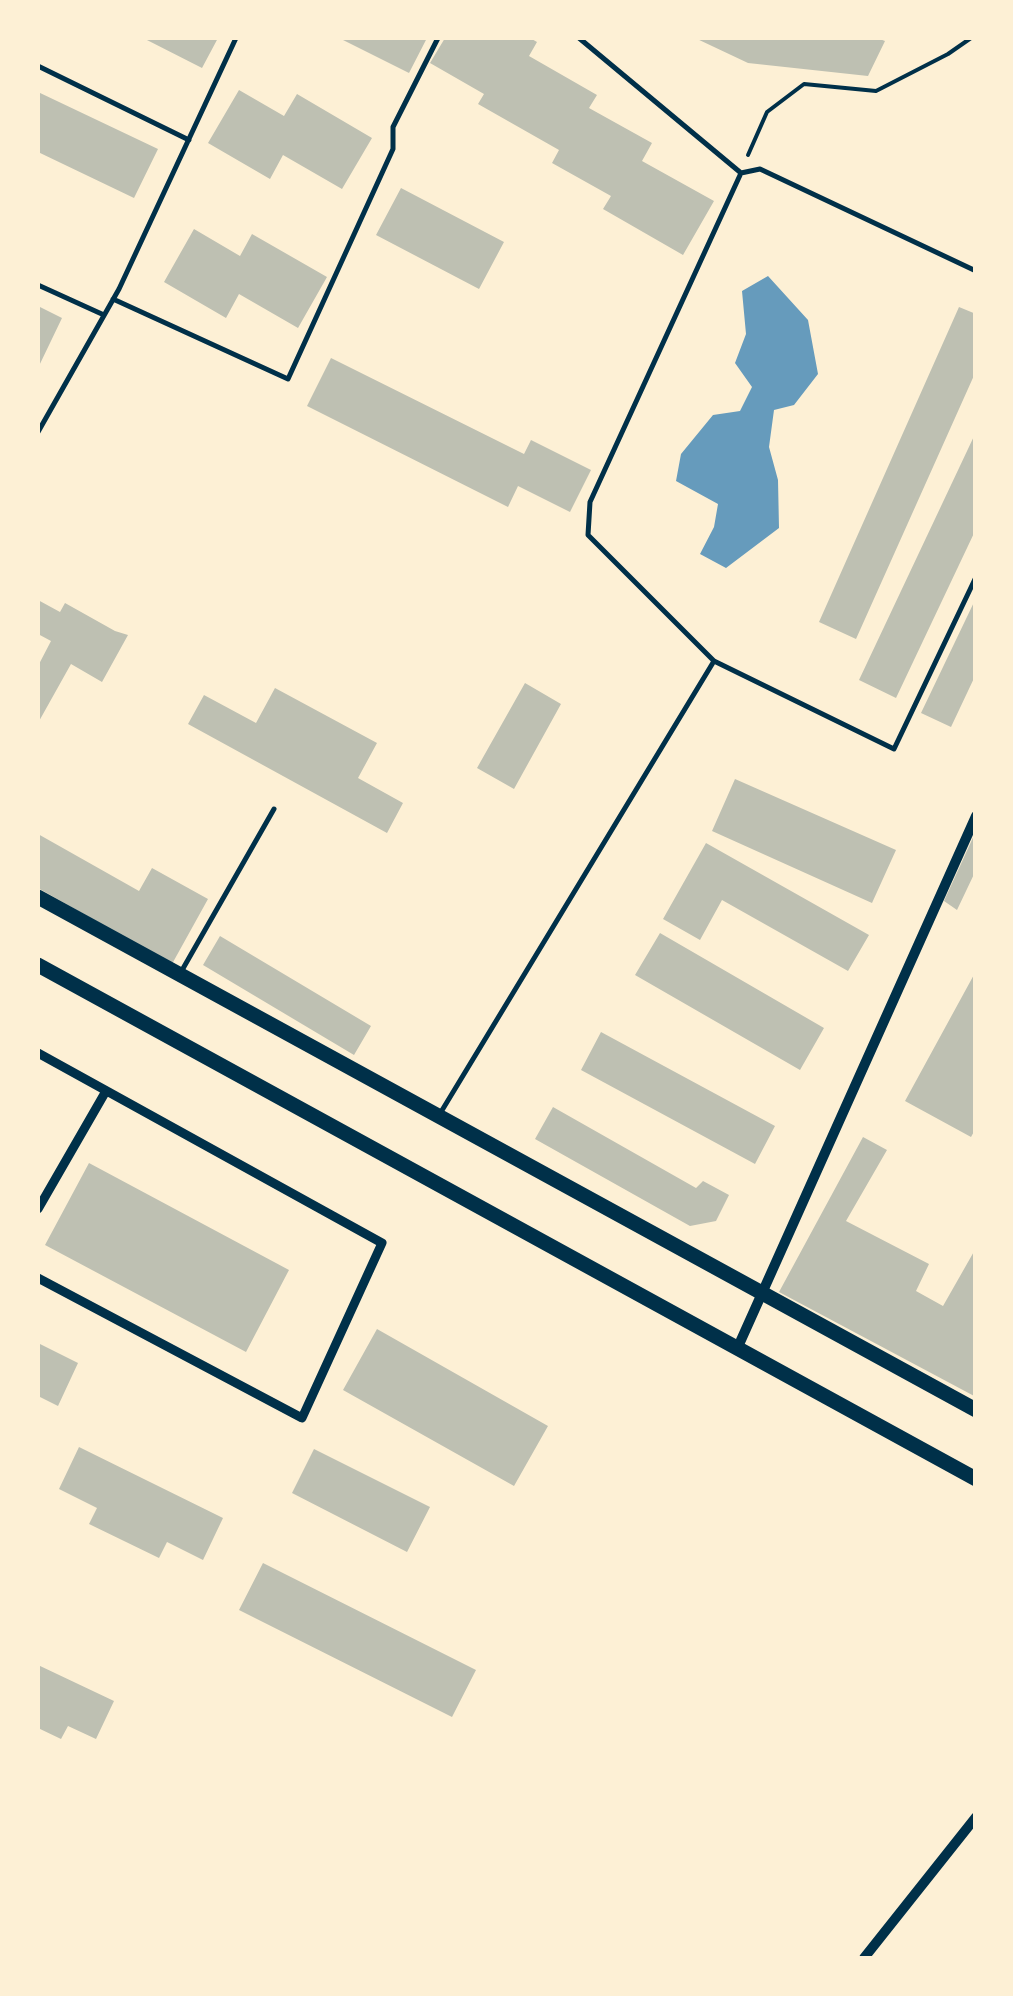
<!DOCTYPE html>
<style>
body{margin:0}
#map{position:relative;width:1013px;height:1996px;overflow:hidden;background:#fdf0d5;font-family:Helvetica,sans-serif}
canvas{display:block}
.frame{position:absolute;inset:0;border:40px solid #fdf0d5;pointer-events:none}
</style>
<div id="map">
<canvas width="1013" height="1996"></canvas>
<div class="frame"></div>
</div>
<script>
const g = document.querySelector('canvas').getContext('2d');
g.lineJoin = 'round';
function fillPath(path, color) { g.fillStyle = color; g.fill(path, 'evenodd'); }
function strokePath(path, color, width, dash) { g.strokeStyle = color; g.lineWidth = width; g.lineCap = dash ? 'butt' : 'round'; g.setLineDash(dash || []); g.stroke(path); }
fillPath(new Path2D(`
 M768,276l40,44 10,54 -24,31 -20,5 -5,37 9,33 1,48 -53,40 -26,-14 14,-27 4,-23 -42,-23 5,-27 32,-39 27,-4 12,-24 -17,-24 11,-29 -4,-43z`), '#669bbc');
fillPath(new Path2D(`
 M143,38h75l-16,30z
 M339,38h88l-18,35z
 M445,38h85l7,4 -8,14 68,39 -8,13 63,35 -10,18 72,40 -31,54 -80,-46 8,-13 -59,-33 7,-13 -81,-46 6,-10 -54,-31z
 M695,38h182l8,3 -17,35 -120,-13z
 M239,90l45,26 13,-22 75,44 -30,51 -59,-34 -13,24 -62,-36z
 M38,92l120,57 -24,49 -96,-46z
 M401,188l103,54 -25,47 -103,-54z
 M194,229l46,27 12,-22 75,43 -29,51 -59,-34 -13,24 -62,-36z
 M38,306l24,12 -24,50z
 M959,307l17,7v57l-120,268 -37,-17z
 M331,358l193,96 7,-14 60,30 -21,42 -52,-26 -10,21 -201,-101z
 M976,432v97l-80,169 -37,-18z
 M976,598v76l-25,53 -30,-14z
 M38,600l22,12 5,-9 50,28 13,4 -26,47 -31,-18 -33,59v-57l13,-25 -13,-7z
 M525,683l36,21 -47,85 -37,-21z
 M275,688l102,55 -19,35 45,25 -16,30 -199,-109 16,-29 52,28z
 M735,779l161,71 -24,53 -160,-72z
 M976,831v39l-19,40 -13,-9z
 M38,834l101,57 13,-23 56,31 -36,65 -134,-76z
 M706,843l163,92 -21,36 -126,-71 -22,40 -37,-21z
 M660,933l164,95 -24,42 -165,-95z
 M220,936l151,90 -17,29 -151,-90z
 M976,971v157l-5,9 -66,-36z
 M601,1032l174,94 -20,38 -174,-94z
 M553,1107l143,81 7,-7 26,14 -13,26 -26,5 -155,-87z
 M863,1137l24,13 -41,71 83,43 -13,27 27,15 33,-58v149l-197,-105z
 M89,1163l200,107 -43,82 -201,-107z
 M377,1329l171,97 -34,60 -171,-96z
 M38,1343l40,20 -20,43 -20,-10z
 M79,1447l144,71 -20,42 -36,-18 -8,16 -70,-34 8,-16 -38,-19z
 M314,1449l116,58 -23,45 -115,-59z
 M263,1563l213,107 -24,47 -213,-107z
 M38,1665l76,36 -18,38 -28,-13 -7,13 -23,-11z`), '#bec0b2');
strokePath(new Path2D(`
 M748,155l19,-43 37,-28 72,7 72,-37 23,-16`), '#003049', 4);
strokePath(new Path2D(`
 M579,38l162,135
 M38,66l151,74
 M976,271l-216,-102 -19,4 -151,329 -2,33 126,126 180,88 82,-172
 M38,285l66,30
 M113,299l175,80 105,-230v-22l45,-89
 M38,432l81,-143 117,-251
 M181,972l93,-163
 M441,1112l273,-451`), '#003049', 5);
strokePath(new Path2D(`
 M38,1053l344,190 -80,175 -264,-140
 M38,1209l68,-118`), '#003049', 9);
strokePath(new Path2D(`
 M737,1349l239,-533
 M864,1958l112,-141`), '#003049', 10);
strokePath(new Path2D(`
 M38,897l938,513
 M38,965l938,514`), '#003049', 15);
</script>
